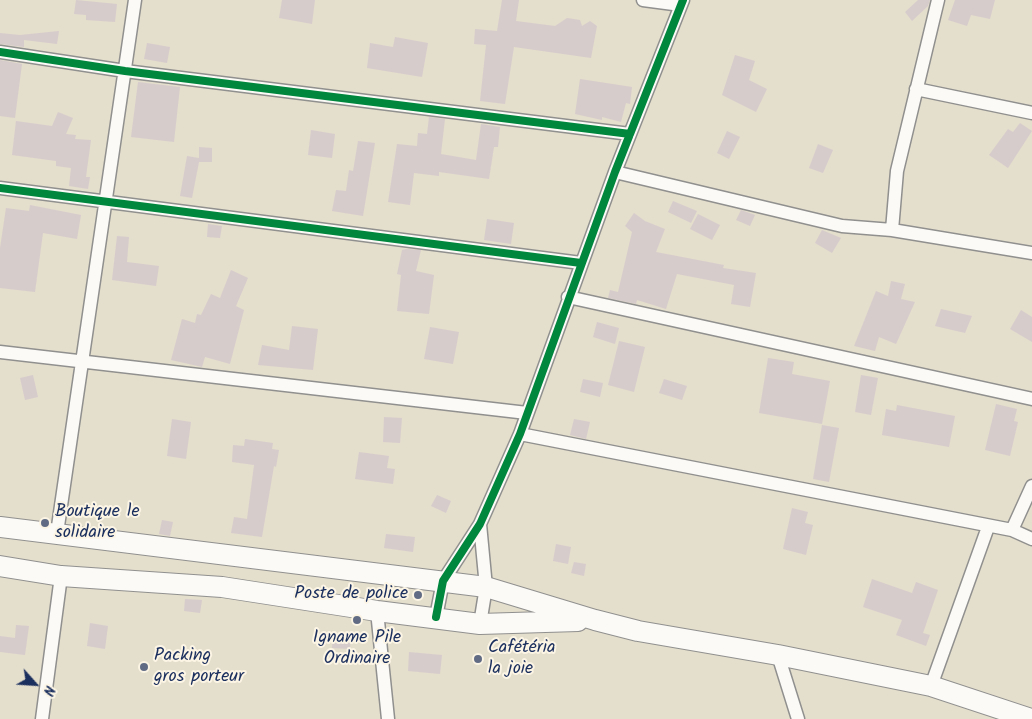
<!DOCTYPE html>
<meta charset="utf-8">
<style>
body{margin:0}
#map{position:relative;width:1032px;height:719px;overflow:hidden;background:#e4decc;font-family:Kalam,sans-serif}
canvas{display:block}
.north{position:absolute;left:10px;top:659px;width:50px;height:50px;-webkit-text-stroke:4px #fcf5e5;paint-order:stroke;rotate:116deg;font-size:14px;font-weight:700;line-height:20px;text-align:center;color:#1b2f5e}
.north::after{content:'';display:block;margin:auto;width:18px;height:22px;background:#1b2f5e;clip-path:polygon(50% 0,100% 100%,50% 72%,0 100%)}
</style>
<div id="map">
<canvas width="1032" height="719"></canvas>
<div class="north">N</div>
</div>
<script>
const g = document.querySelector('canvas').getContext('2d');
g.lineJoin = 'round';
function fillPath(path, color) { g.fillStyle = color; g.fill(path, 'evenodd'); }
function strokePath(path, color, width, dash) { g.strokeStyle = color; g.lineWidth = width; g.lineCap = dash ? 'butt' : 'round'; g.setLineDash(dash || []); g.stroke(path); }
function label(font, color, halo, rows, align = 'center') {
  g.font = font + ' Kalam,sans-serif'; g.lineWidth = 4; g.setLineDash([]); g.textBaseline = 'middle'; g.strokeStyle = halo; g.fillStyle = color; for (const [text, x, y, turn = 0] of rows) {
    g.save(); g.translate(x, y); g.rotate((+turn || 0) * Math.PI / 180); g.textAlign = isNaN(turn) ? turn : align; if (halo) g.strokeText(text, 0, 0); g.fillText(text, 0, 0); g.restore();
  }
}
fillPath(new Path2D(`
 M76,0l41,4 -2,18 -29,-2v-5l-12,-1z
 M282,0h33l-3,24 -33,-6z
 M502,0h17l-3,21 39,5 12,-8 13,2 2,6 8,-5 7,5 -6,32 -77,-11 -9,57 -25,-3 6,-56 -12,-1 1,-15 22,2z
 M918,0h12l-2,6 -16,15 -7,-9z
 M955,0h40l-5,19 -19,-4 -4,11 -19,-6z
 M59,31l-2,13 -33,-4v7l-24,-3v-11l20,2z
 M395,37l33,6 -6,34 -55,-9 3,-25 23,4z
 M147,43l23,4 -3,16 -23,-4z
 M735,55l20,6 -6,19 18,9 -11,23 -34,-17z
 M0,60l22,4 -7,54 -15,-2z
 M580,79l52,8 -2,17 -4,-1 -5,19 -19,-5v3l-27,-6z
 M138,82l42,5 -6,55 -43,-5z
 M58,112l15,6 -7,16 10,1 -1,4 16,1 -5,37h4l-2,12 -19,-3 2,-18 -15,-2v-5l-44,-6 4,-34 36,5z
 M429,117l16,2 -4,35 35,6 5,-36 19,3 -2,20h-4l-5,32 -50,-7v4l-25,-3 -4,32 -22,-3 9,-58 20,2 1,-13 9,1z
 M1020,123l12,8 -24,37 -19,-13 19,-26 5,3z
 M311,130l24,4 -3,24 -24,-3z
 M727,131l13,6 -11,22 -12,-6z
 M358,141l17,2 -12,73 -31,-5 4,-21 10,1 3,-21 4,1z
 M818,144l15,6 -10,23 -14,-5z
 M199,147l13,1v14h-13l-7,36 -12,-2 7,-40 12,2z
 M673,201l24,10 -6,12 -23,-11z
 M30,205l51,10 -4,24 -34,-6 -8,59 -35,-4v-40l6,-40 23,3z
 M741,210l14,5 -5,11 -14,-6z
 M634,213l11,8 20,8 -9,23 68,13 -1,3 33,5 -6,34 -19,-3 3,-19 -57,-11 -11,35 -29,-9 -1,4 -28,-6 2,-8 8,2 14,-60 -7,-6z
 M698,214l22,11 -8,15 -22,-11z
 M487,219l27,4 -3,21 -27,-4z
 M208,224l14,2 -2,12 -13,-1z
 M822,230l19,8 -9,15 -17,-10z
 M117,236l12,1 -2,25 32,4 -3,20 -44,-6z
 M406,249l15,1 -5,21 18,4 -5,39 -32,-3 4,-36 -4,-1 5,-24z
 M231,270l17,8 -12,28 8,4 -14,54 -25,-7 -3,10 -31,-7 11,-41 13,4 2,-9 4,1 10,-21 9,4z
 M891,281l14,3 -4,15 14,3 -19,42 -17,-7 -4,14 -21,-5 22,-55 12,5z
 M941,309l31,7 -7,17 -30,-7z
 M1021,310l11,7v25l-22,-13z
 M597,322l22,6 -4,16 -22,-7z
 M292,326l26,3 -5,41 -55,-5 4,-20 27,5z
 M430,327l29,5 -6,32 -29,-5z
 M619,341l26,6 -11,45 -26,-7z
 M768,358l26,4 -2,12 38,7 -8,43 -63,-11z
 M33,375l5,22 -13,3 -5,-22z
 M861,375l17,3 -7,37 -16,-3z
 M583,379l20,4 -3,14 -20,-5z
 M664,379l23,7 -5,14 -23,-7z
 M996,404l21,5 -3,12 4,1 -8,34 -25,-6z
 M897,405l58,11 -6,31 -67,-12 4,-26 10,2z
 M384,417l18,1 -2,25 -17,-1z
 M172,419l19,3 -5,37 -19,-3z
 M574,419l16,3 -4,17 -16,-4z
 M822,425l17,3 -10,54 -16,-3z
 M245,439l28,4 -1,6 7,1 -3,17 -2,-1 -12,71 -31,-4 3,-16 13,2 7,-54 -22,-3 1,-17 11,1z
 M359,452l30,4 -2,12 8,1 -2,15 -38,-5z
 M437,495l14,6 -5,12 -15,-7z
 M792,508l16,4 -3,11 8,2 -7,30 -23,-6z
 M162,520l11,2 -3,14 -11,-2z
 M386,534l29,3 -2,15 -29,-4z
 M556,544l15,3 -3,17 -15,-3z
 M574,562l12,2 -2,12 -13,-3z
 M872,579l40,14 4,-11 22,8 -15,43 7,2 -4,11 -30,-11 6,-15 -39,-13z
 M185,599l17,1 -2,13 -16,-2z
 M90,623l18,3 -3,23 -18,-3z
 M16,625l13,1 -4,29 -25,-3v-16l15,2z
 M333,635l18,1 -1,13 -18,-1z
 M409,652l33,3 -2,19 -32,-3z`), '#d7cccc');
const street = new Path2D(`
 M643,0l38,5
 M0,52l125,19 505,63
 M916,89l116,24
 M615,172l227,54 50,4 140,23
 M0,188l581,75
 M892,230l5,-59 41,-171
 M568,297l464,102
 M0,352l527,61
 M520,434l492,96 20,9
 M480,524l6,63 -6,37
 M1012,530l20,-44
 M57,533l78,-533
 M377,611l11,108
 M436,617l7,-36 37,-57 40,-90 95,-262 68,-172
 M778,655l20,64
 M931,686l57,-159
 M42,719l19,-143`);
const primary = new Path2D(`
 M0,527l486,60 109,33 43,11 140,24 153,31 100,33
 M0,566l61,10 161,11 155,24 103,13 98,-3`);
strokePath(street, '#90908f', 15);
strokePath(primary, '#90908f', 22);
strokePath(street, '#fbfaf7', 12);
strokePath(primary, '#fbfaf7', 20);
strokePath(new Path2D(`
 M0,52l125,19 505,63
 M0,188l581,75
 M436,617l7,-36 37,-57 40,-90 95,-262 68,-172`), '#00873e', 8);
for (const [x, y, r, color] of [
 [45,523,5,"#616c84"],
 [418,595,5,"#616c84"],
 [357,620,5,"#616c84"],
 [478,659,5,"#616c84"],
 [144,667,5,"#616c84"]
]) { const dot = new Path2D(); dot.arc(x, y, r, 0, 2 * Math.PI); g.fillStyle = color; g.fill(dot); strokePath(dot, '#fcf5e5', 2); }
label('18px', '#1b2f5e', '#fcf5e5', [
 ["Boutique le",55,513],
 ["solidaire",55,534],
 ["Poste de police",408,595,"right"],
 ["Igname Pile",357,639,"center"],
 ["Ordinaire",357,660,"center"],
 ["Cafétéria",488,649],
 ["la joie",488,670],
 ["Packing",154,657],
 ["gros porteur",154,678]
], 'left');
</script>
